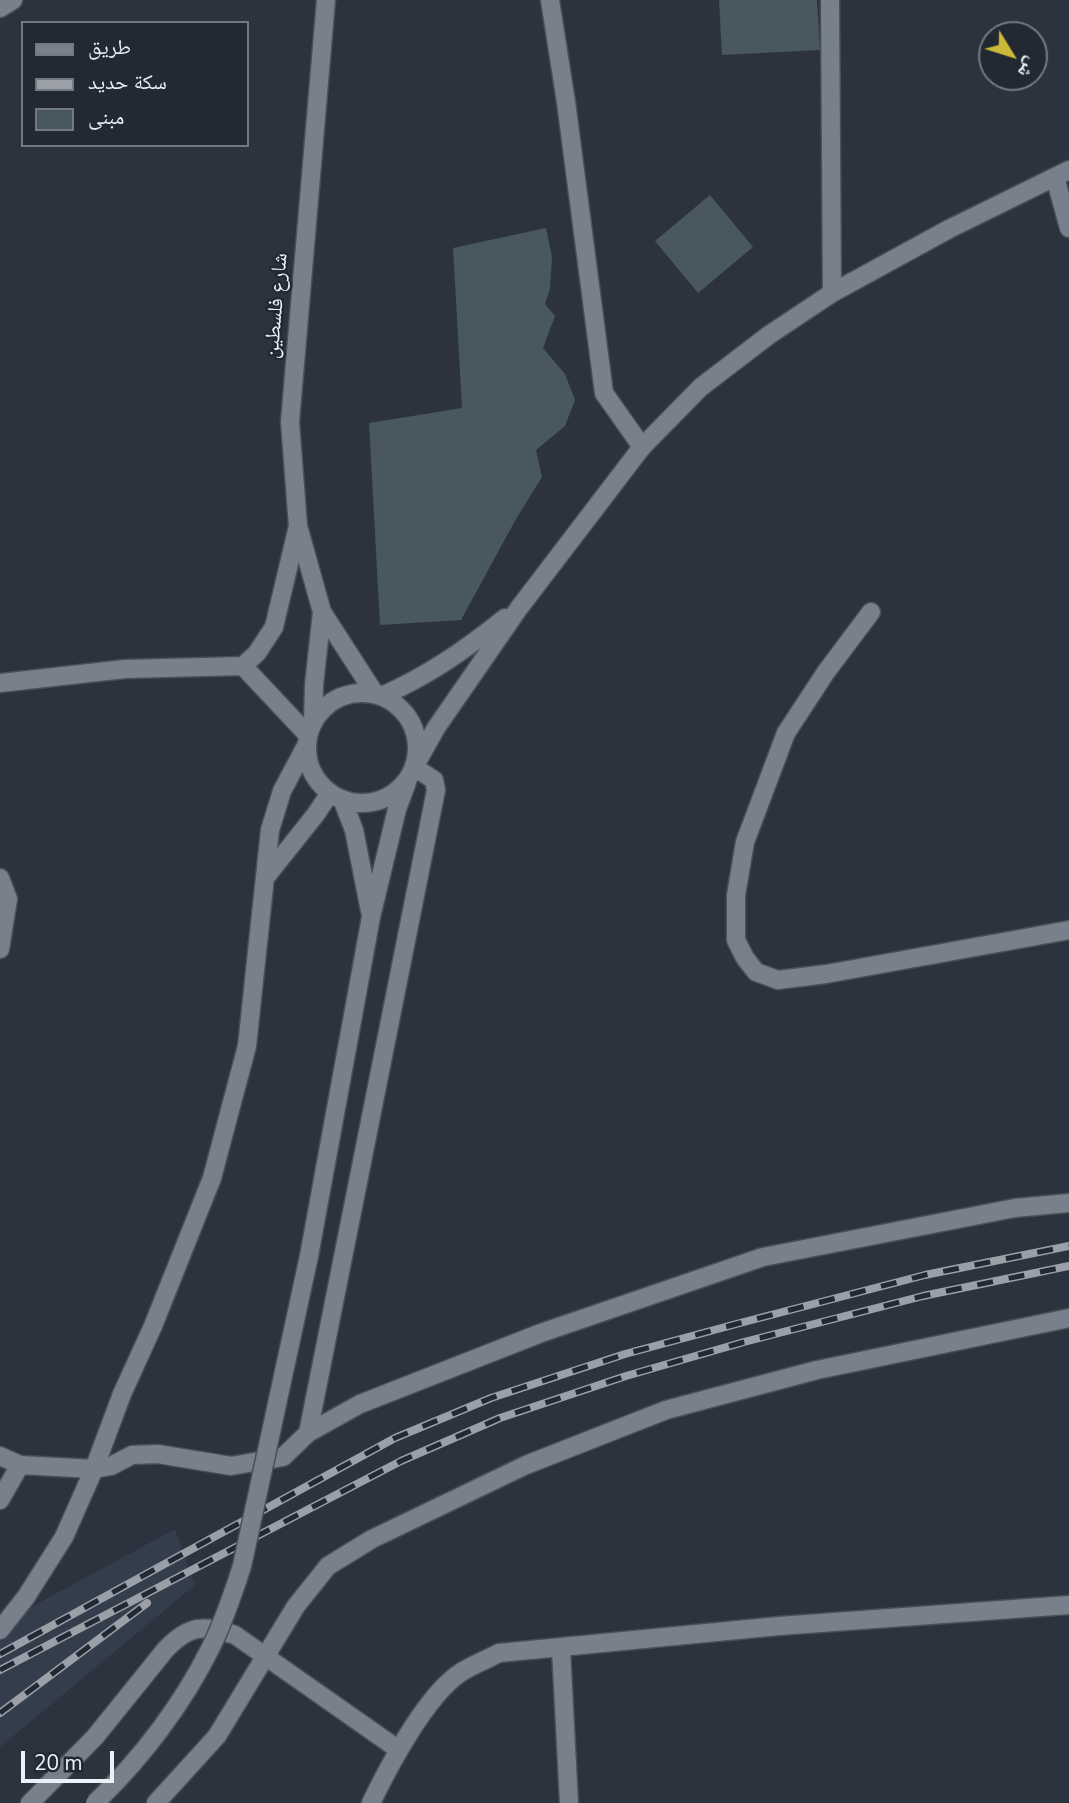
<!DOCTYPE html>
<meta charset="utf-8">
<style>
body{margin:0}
#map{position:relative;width:1069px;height:1803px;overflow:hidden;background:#2d333e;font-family:"Nunito Sans","Noto Naskh Arabic",sans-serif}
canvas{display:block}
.legend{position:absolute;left:21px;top:21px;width:228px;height:126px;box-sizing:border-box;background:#232933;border:2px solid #737981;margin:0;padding:9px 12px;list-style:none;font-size:21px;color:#ecf1f7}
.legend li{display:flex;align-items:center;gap:14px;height:35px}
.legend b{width:35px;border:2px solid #737981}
.north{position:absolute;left:978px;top:21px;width:70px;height:70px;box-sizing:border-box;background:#232933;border:2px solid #737981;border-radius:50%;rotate:128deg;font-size:19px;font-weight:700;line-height:28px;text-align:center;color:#ecf1f7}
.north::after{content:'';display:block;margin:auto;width:24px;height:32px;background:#cbb939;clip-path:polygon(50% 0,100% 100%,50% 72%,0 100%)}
.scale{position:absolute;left:21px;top:1751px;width:93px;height:32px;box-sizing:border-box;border:4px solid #ecf1f7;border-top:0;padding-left:9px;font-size:21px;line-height:24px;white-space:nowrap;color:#ecf1f7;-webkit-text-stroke:5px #232933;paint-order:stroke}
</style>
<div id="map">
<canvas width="1069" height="1803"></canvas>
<ul class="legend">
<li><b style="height:9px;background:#78808c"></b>طريق</li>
<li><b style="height:9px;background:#9ba0a8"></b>سكة حديد</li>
<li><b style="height:19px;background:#49575e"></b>مبنى</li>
</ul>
<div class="north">ش</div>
<div class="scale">20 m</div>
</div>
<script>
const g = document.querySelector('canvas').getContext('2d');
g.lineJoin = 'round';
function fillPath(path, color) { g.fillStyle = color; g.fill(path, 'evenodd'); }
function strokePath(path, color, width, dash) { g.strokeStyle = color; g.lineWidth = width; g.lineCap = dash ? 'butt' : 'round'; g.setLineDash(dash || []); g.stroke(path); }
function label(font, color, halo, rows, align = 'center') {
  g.font = font + ' "Nunito Sans","Noto Naskh Arabic",sans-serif'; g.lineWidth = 5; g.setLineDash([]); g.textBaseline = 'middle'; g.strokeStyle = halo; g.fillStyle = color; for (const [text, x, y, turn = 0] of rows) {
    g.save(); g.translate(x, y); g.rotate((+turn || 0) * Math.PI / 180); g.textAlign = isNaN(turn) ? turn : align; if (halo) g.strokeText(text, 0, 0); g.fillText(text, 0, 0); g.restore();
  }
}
fillPath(new Path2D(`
 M175,1529l20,56 -195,162v-123z`), '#333d4c');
fillPath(new Path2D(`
 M719,0h98l3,50 -98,5z
 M710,195l43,52 -55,46 -43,-52z
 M546,228l6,29 -2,32 -5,15 10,12 -12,32 22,26 10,26 -10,26 -29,24 6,27 -26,42 -55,101 -81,5 -11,-202 93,-15 -9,-160z`), '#49575e');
const service = new Path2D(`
 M0,1630l26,-33 38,-60 30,-68`);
const minor = new Path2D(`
 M550,0l16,102 38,291 38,54
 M830,0l2,293
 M0,8l13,-8
 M1055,177l14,51
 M871,612l-45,60 -40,61 -41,109 -9,53v45l9,18 11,14 22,8 48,-6 243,-44
 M243,666l64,68
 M0,683l125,-14 118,-3 14,-13 17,-26 24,-101
 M0,878l8,21 -8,50
 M265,878l51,-64 14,-21
 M308,1433l128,-643 -2,-10 -20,-13
 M0,1456l20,9 74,4 17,-3 21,-11 26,-1 73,12 52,-9 25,-24 52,-29 181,-71 222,-76 252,-49 54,-5
 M94,1469l28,-75 31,-68 59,-148 35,-132 23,-216 12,-39 25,-47
 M0,1500l20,-35
 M561,1649l8,154
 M30,1803l65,-66 71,-88c24,-25 38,-24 69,-14l164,115
 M156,1803l61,-67 79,-130 32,-40 44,-27 154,-74 140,-55 151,-40 252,-52
 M371,1803c18,-37 55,-107 89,-130 12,-8 26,-13 39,-20l280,-27 290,-21`);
const tertiary = new Path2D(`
 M326,0l-36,422 8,104 24,86 53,82
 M313,723l1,-38 8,-73`);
const secondary = new Path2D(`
 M307 748a55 55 0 1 1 110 0a55 55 0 1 1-110 0Z
 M382,696c47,-21 83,-46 123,-78
 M414,767l22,-39 83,-120 123,-161 59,-60 68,-52 63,-42 117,-64 120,-59
 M342,799l12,31 16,81
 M371,917l26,-108 10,-27`);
strokePath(service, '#494e57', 21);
strokePath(minor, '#494e57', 21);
strokePath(tertiary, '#494e57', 21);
strokePath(secondary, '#494e57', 21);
strokePath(service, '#78808c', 18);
strokePath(minor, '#78808c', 18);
strokePath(tertiary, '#78808c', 18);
strokePath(secondary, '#78808c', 18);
const rail = new Path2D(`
 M0,1654l395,-216 96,-40 134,-44 115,-31 185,-48 144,-29
 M0,1670l401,-209 99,-43 126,-42 118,-34 179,-46 146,-30
 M0,1713l147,-110`);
strokePath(rail, '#9ba0a8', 8);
strokePath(rail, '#232933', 5, [16]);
const secondaryBridge = new Path2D(`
 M95,1803c46,-44 88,-99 116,-156 13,-26 22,-53 31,-81l67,-310 62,-339`);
strokePath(secondaryBridge, '#494e57', 21, []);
strokePath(secondaryBridge, '#78808c', 18);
label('21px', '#ecf1f7', '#232933', [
 ["شارع فلسطين",277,306,-85]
]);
</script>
